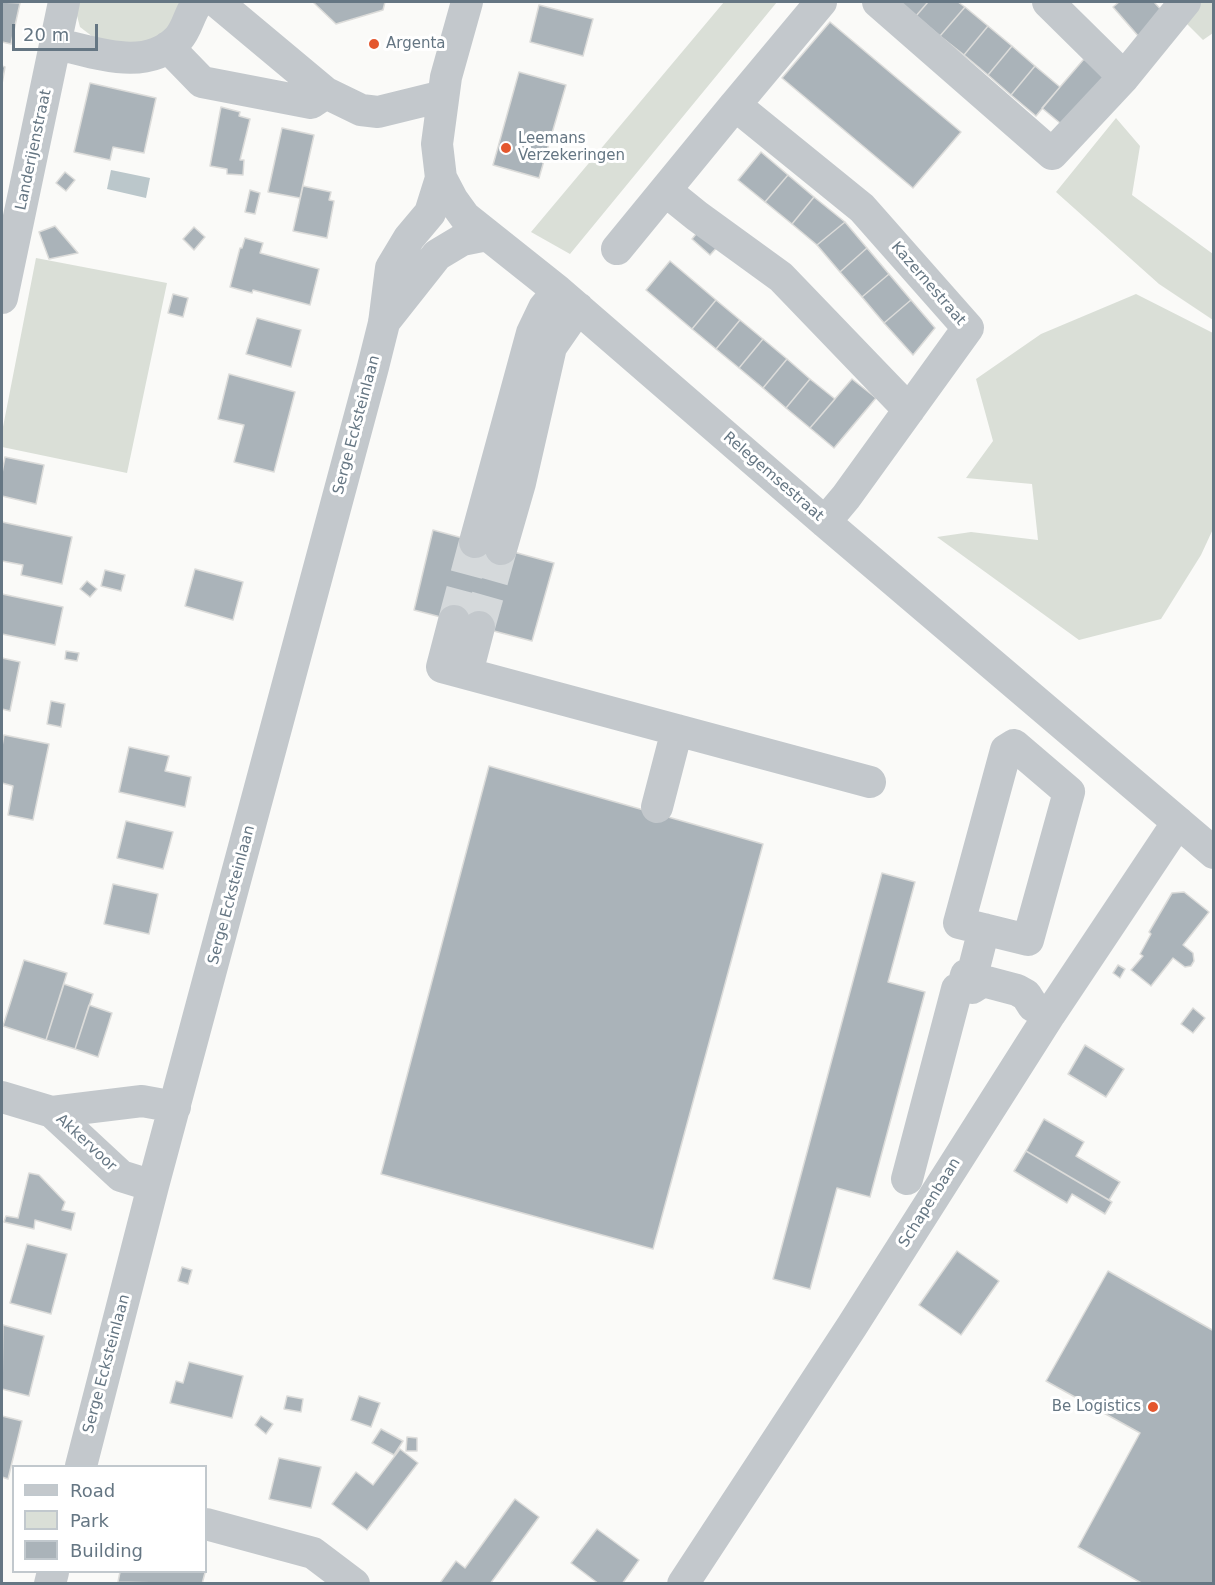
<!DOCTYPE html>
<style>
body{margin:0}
#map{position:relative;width:1215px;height:1585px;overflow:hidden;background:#fafaf8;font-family:"DejaVu Sans",sans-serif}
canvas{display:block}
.frame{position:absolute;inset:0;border:3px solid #657683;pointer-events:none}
.legend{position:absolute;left:12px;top:1465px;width:195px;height:108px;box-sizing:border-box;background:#fff;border:2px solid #c1c8cd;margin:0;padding:8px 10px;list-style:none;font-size:18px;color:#657683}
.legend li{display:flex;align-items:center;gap:12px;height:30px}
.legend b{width:30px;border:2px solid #c1c8cd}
.scale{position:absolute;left:12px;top:24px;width:86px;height:27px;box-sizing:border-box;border:3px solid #657683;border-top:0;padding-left:8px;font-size:18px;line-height:21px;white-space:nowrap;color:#657683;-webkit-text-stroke:4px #fff;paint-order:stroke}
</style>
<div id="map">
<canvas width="1215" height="1585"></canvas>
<div class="frame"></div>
<ul class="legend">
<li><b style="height:8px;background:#c3c8cc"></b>Road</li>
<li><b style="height:16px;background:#dadfd7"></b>Park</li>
<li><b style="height:16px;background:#aab3b9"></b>Building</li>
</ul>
<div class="scale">20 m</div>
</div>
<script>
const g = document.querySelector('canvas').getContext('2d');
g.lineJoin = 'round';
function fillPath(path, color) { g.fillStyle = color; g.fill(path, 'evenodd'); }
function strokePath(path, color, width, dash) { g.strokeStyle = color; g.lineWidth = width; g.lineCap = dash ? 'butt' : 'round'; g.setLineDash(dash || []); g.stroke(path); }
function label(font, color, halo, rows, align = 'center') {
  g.font = font + ' "DejaVu Sans",sans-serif'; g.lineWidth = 6; g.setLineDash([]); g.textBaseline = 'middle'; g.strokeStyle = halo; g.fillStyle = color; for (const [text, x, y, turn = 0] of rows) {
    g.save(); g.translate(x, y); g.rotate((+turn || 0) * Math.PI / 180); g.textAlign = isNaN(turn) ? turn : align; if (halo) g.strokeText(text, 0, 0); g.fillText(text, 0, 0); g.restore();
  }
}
fillPath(new Path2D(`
 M78,2h103l-15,33 -37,12 -36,-10 -13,-10 -4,-15z
 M724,2h53l-207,252 -39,-22z
 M1199,2h14v31l-10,7 -20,-20z
 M1116,118l24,28 -8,49 81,59v66l-54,-36 -103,-92z
 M36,258l131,25 -40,190 -125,-26v-15z
 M1136,294l77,39v196l-12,26 -40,64 -82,21 -142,-103 34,-5 67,8 -6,-56 -66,-6 27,-37 -17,-62 65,-45z`), '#dadfd7');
fillPath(new Path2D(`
 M111,170l39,8 -4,20 -39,-9z`), '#bbc7cb');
const building = new Path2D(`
 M2,2l18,1 -9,41 -9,-2z
 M313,2h72l-2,8 -47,14z
 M900,2h28l-12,14z
 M928,2h30l7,5 -25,29 -24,-20z
 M1119,2h35l9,10 -23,26 -27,-31z
 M539,5l54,14 -10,37 -53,-14z
 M965,7l23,19 -24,29 -24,-19z
 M830,22l131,110 -48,56 -131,-110z
 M988,26l24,20 -24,29 -24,-20z
 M1012,46l23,20 -24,29 -23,-20z
 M1084,59l23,19 -41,50 -24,-20z
 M2,66l3,1 -3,17z
 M1035,66l25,21 -24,29 -25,-21z
 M519,72l47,13 -27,93 -46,-13z
 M90,83l66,15 -12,55 -31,-6 -3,13 -36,-8z
 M221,107l19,5 -1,4 11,3 -10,41h4l-1,15 -16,-1v-5l-17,-3z
 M282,128l32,7 -14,63 -32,-6z
 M761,152l27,23 -23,27 -27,-22z
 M65,172l10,8 -9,11 -10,-8z
 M788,175l26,22 -22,27 -27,-22z
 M303,186l28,6 -2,8 5,1 -7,37 -34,-7z
 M250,190l10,3 -5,21 -10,-2z
 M814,197l31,25 -28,23 -25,-21z
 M845,222l22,26 -27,24 -23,-27z
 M55,226l23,27 -29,6 -10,-27z
 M194,227l11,10 -11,13 -11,-11z
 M701,228l19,16 -10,11 -18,-16z
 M245,238l18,5 -3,10 59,16 -9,36 -57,-15 -1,3 -22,-6 10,-39h2z
 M867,248l22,26 -27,23 -22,-25z
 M670,261l46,39 -24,29 -46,-39z
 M889,274l22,26 -27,23 -22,-26z
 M173,294l15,4 -5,19 -15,-4z
 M716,300l24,20 -24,29 -24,-20z
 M911,300l24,28 -22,27 -29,-32z
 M257,318l44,12 -10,37 -45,-13z
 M740,320l23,19 -24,29 -23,-19z
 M763,339l24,20 -24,29 -24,-20z
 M787,359l23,20 -24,29 -23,-20z
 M229,374l66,18 -21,80 -40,-10 10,-37 -26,-6z
 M810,379l25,20 -25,29 -24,-20z
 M852,379l24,19 -42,50 -24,-20z
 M5,457l39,8 -8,39 -34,-8v-23z
 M2,522l70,15 -10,47 -41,-9 2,-10 -21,-4z
 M433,530l121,33 -22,78 -118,-31z
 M195,569l48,13 -10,38 -48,-14z
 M105,570l20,5 -4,16 -20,-5z
 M87,581l10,8 -7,8 -10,-8z
 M2,594l61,13 -8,38 -53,-11z
 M66,651l13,2 -2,8 -12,-2z
 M2,658l18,4 -10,49 -8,-2z
 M51,701l14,3 -4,23 -14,-3z
 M4,735l45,9 -16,76 -25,-5 5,-29 -11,-3v-37z
 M129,747l40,9 -4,15 26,6 -6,30 -66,-15z
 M489,766l274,78 -110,405 -272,-75z
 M126,821l47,11 -10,37 -46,-11z
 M882,873l33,9 -27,100 37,10 -55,205 -33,-9 -27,101 -37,-10z
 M113,884l45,10 -9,40 -45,-10z
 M1184,892l25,20 -26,33 10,8 1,8 -3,5 -6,1 -12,-9 -22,28 -20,-16 12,-14 -3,-2 11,-20 -2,-2 23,-39z
 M24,960l43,13 -21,67 -43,-14z
 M1118,965l7,4 -5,9 -7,-5z
 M64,984l29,10 -18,55 -29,-9z
 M89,1005l23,8 -14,44 -23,-8z
 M1193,1008l12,10 -12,15 -12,-9z
 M1085,1045l39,24 -18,28 -38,-23z
 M1044,1119l40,23 -8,14 44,26 -11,18 -83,-49z
 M1026,1151l86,51 -7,12 -33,-20 -5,9 -53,-32z
 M29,1173l10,2 26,27 -3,8 13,3 -4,17 -36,-10 -1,9 -30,-7 2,-6 12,2z
 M27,1244l40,10 -16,60 -41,-11z
 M957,1251l42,30 -38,54 -42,-30z
 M182,1267l10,3 -4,14 -10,-3z
 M1108,1271l106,60v253h-71l-65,-37 62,-114 -94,-52z
 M3,1325l41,11 -15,60 -27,-7z
 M189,1362l54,14 -11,42 -62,-15 6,-22 7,2z
 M287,1396l16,3 -2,13 -17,-3z
 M359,1396l21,7 -9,24 -20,-7z
 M2,1416l20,5 -14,58 -6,-2z
 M261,1416l12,8 -7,10 -11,-9z
 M381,1429l22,12 -9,14 -22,-12z
 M407,1437l10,1v13h-11z
 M400,1449l18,14 -51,67 -35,-26 24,-32 17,13z
 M279,1458l42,9 -10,41 -42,-9z
 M515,1499l24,18 -49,67 -50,-1 16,-22 9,7z
 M597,1529l42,31 -17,24h-23l-28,-21z
 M206,1569l-4,15 -84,-2 2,-10h86z`);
fillPath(building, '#aab3b9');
strokePath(building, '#dcdcda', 1.5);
strokePath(new Path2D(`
 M454,621l21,-79
 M479,627l22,-78`), '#d5d9db', 32, [32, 16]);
strokePath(new Path2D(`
 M217,2l109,91 35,17 17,2 65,-16
 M467,2l-21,75 -9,67 4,34 11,21 13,18 93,74 267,231 389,331
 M821,2l-86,103 127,103 106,120 -122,169 -21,25
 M878,2l174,152 72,-77
 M1048,2l76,75 61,-75
 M57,44c38,8 89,29 121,-5 10,-11 11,-26 20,-37
 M168,47l34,35 109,21 15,-10
 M666,191l31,25 84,61 128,133
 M617,249l118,-144
 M2,298l62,-296
 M384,322l53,-67 25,-15 25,-5
 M475,542l57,-209 12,-25 14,-17
 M501,549l19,-66 31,-136 27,-39
 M454,621l-12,46 428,115
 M467,673l12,-46
 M1014,745l55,47 -41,148 -69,-17 47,-173z
 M657,807l20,-77
 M963,986l3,-11 7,-3 11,-43
 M2,1097l50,15 90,-11 33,6
 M52,1112l69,64 32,10
 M907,1179l50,-190 6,-3 9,2 11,-7 34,9 9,5 7,11 17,8
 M81,1466l72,-280 220,-819 11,-44 7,-55 18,-30 21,-25 11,-35
 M206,1524l107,29 41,31
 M50,1584l3,-12
 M683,1584l169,-258 198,-312 128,-192`), '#c3c8cc', 32);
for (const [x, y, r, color] of [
 [374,44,6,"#e4572e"],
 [506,148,6,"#e4572e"],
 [1153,1407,6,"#e4572e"]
]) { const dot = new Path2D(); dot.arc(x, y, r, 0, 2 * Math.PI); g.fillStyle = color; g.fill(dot); strokePath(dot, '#fff', 2); }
label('15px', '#657683', '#fff', [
 ["Argenta",386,44],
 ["Leemans",518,139],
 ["Verzekeringen",518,156],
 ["Be Logistics",1141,1407,"right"]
], 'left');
label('15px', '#657683', '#fff', [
 ["Landerijenstraat",34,150,-78],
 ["Kazernestraat",928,284,49],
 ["Serge Ecksteinlaan",357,425,-75],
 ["Relegemsestraat",773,477,41],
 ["Serge Ecksteinlaan",232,895,-75],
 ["Akkervoor",86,1143,43],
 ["Schapenbaan",930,1203,-58],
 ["Serge Ecksteinlaan",107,1364,-75]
]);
</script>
